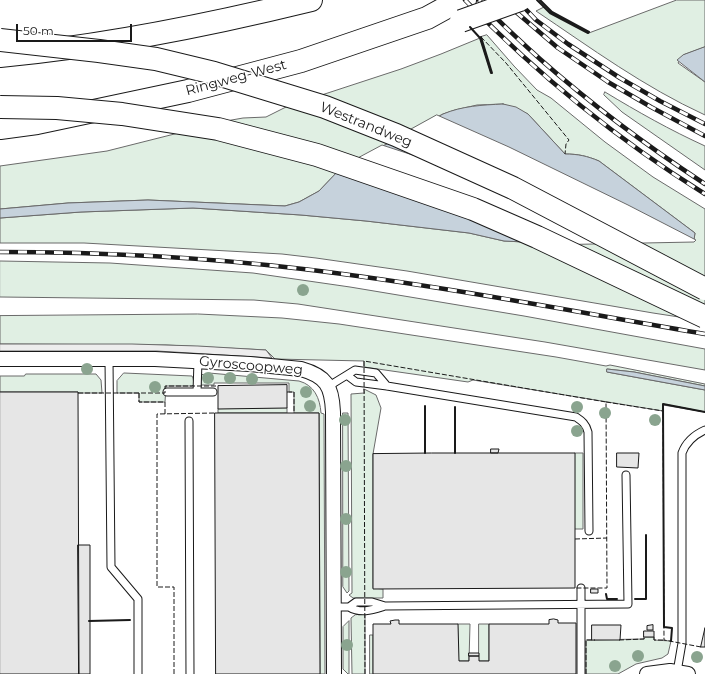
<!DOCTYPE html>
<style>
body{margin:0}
#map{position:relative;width:705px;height:674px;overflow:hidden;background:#fff;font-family:Montserrat,sans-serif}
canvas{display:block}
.scale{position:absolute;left:16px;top:24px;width:116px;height:18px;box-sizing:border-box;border:2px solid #1a1a1a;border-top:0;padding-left:5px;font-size:12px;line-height:14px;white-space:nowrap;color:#1a1a1a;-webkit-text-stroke:3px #fff;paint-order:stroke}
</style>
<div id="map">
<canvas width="705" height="674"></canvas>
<div class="scale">50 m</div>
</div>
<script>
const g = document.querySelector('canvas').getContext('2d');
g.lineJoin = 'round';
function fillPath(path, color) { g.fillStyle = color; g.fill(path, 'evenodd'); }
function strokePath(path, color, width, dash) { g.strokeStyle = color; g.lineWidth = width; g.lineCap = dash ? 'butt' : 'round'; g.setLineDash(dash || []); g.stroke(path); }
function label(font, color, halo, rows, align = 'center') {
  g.font = font + ' Montserrat,sans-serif'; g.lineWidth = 3; g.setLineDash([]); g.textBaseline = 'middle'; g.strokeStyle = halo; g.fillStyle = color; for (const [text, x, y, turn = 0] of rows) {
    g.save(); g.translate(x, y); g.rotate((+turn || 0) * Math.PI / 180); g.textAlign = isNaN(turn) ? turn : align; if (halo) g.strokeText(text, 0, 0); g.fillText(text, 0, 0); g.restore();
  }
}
const green = new Path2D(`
 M677,0h28v47l-22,8 -5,8 27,19v33c-61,-28 -114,-67 -169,-104l8,-4 7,7 1,-1 36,20z
 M487,35l27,31 23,24 14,8 54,44 48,35 52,32v112l-52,-8 -246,-42 -91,-13 -34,-4 -198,-11h-84v-25l81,-6 112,-4 108,7 65,6 103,12 35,8 40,2 150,-4 1,-6 -96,-72c-12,-5 -21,-7 -34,-7l-37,-40 -25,-10 -26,1 -22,5 -12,4 -103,55 -21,22 -20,11 -14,4 -137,-6 -80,3 -68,6v-43l107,-15 119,-30 17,-3 23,-1 22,-11 113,-37 40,-15 39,-16 11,35 -10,-36z
 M605,92c33,20 65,38 100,54v24l-83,-58 -18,-17z
 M0,261l110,2 143,10 97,14 174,29 181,33v21l-160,-28 -247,-38 -44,-4 -254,-3z
 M198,314l84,4 57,6 217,33 50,9 4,-1 95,19v2l-71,-14 -27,-3v3l98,18v22l-42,-7v6l-190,-31 -5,2 -104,-15v-6l-89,-2 -9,-9 -100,-5 -166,-1v-28z
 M124,373l68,3 1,2 1,6 -2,2h-26l-1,16h-26v-9h-22v-12z
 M209,373l90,8c15,4 21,17 22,32l3,1 1,260h-5l-1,-261h-25v-21h-5v-9h-75v2h-13v-9l2,-2 1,2z
 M26,374h70l5,6 1,13h-24v-1h-78v-16h24z
 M364,389l12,6 5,13 -8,46v134l10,1v9h-30l-4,-3 3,-2 -1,-199 13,-1z
 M287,408v5h-69v-4z
 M343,413h5l1,178 -2,2 -4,-6z
 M575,453h8v76h-8z
 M365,614v60h-13l-1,-56 4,-3z
 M349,621v53h-1l-5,-5v-42z
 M458,624h12l-1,37h-10z
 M479,624h10v37h-10z
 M370,635h3v39h-3z
 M644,637h10v3l17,1 -3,13 -6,4 -26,6 -18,10h-32v-34l58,-1z`);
fillPath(green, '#e0efe3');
strokePath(green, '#6a6a6a', 1);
const parking = new Path2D(`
 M0,344h132l66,2 68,4 6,8 -115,-7h-157z`);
fillPath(parking, '#ededed');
strokePath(parking, '#6a6a6a', 1);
const water = new Path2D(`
 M705,47v35l-28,-22 6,-5z
 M503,104l13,3 12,7 37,40c13,0 22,2 34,7l96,72 -1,7 -150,3 -40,-2 -35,-8 -103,-12 -65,-6 -108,-7 -112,4 -81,6v-9l68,-6 80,-3 137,6 14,-4 20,-11 21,-22 103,-55c19,-8 39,-9 60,-10z
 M607,369l27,3 71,14v4l-98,-18z`);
fillPath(water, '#c6d2dc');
strokePath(water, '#6a6a6a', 1);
const pier = new Path2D(`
 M437,115l72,32 119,58 68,35 -2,2 -150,3 -205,-77 43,-23 46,15 -38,-19z`);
fillPath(pier, '#fff');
strokePath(pier, '#6a6a6a', 1);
const building = new Path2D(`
 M287,385v23l-69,1v-23z
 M0,392h78l1,282h-79z
 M215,413h104l1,261h-104z
 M491,449h8l-1,4h-7z
 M432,453h143v135l-202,1v-135z
 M617,453h22l-1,15 -21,-1z
 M78,545h12v129h-11z
 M591,589h7v4h-7z
 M554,619l4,1v3h18v51h-203v-50h18l-1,-3 5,-1h4v4h59l1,37h10v-5h10v5h10v-37h60v-4z
 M592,625h29l-1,15h-28z
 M653,625v5h-6v-4z
 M705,628v19h-4z
 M644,631h10v6h-10z
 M469,653h10v3h-10z`);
fillPath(building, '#e6e6e6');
strokePath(building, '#1a1a1a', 1);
const lane = new Path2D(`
 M109,359l2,208 27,32v75
 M348,376l8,6 31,4 189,31c6,4 10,7 12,15l1,99
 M329,386l26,-16 21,3 11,13
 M167,392h46
 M197,392l1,-31
 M189,421l1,253
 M581,588v86
 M334,607h15l7,-5h16l13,4
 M349,607c12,7 23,3 36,-1l243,-2 -2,-129
 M677,672l5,-29v-190c4,-11 12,-18 23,-23`);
const street = new Path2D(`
 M0,359h155l95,5 51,5c25,7 31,17 32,43l1,262
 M647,674l23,-3 18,3`);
const highway = new Path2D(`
 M0,56c105,-10 209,-31 311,-56
 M0,128l37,-5 151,-32 113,-30 126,-43 20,-11 18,-7`);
strokePath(lane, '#1a1a1a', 9);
strokePath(street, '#1a1a1a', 16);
strokePath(highway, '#1a1a1a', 24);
strokePath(lane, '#fff', 7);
strokePath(street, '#fff', 14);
strokePath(highway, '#fff', 22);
const rail = new Path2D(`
 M465,0c72,74 153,140 240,194
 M479,0c19,21 40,40 61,59 52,46 107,87 165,125
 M502,0l56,48 50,34 43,25 54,29
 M517,0l19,20 32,24 52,34 40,23 45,23
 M0,252c101,0 202,5 303,17 135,16 268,42 402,65`);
strokePath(rail, '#1a1a1a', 4.5);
strokePath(rail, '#fff', 3, [9]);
const highwayBridge = new Path2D(`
 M461,21l59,-21
 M0,40l99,11 57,8 58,14 111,34 71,28 117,53 192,101
 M0,107l57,1 65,6 96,15 99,26 156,54 64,28 168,80`);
strokePath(highwayBridge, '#1a1a1a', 24, []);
strokePath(highwayBridge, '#fff', 22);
strokePath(new Path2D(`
 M481,37l25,26 63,77 -3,4 -1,10
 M287,392h7v21
 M78,393h87v-7h53
 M139,393v9h26v12
 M606,402l57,9
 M575,539l32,-1
 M654,637v3h10
 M619,640l25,-1v-2
 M701,647l-37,-7 -1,-236 42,8
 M174,674v-87h-17v-173l58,-1
 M365,674l-1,-313 242,41 1,186h-32
 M586,674v-34h9`), '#1a1a1a', 1, [5, 2]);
strokePath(new Path2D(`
 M537,0l13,13 2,-1 -12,-12
 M552,12l37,20 -1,1 -38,-20z
 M470,27l10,11 1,-1
 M481,37l11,36h-1l-11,-35z
 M425,406v47
 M455,407v46
 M606,594l1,5h10
 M635,599h11v-64
 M89,621l41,-1
 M671,641l1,-13 -8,-1 -1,-223 42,8`), '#1a1a1a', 2);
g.fillStyle = '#8aa48f';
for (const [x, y] of [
 [303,290],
 [87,369],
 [208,378],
 [230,378],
 [252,379],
 [155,387],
 [306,392],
 [310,406],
 [577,407],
 [605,413],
 [345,420],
 [655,420],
 [577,431],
 [346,466],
 [346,519],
 [346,572],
 [347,645],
 [638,656],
 [697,657],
 [615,666]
]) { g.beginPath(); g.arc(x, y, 6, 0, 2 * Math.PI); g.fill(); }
label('14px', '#1a1a1a', '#fff', [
 ["Ringweg-West",236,78,-15],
 ["Westrandweg",366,125,22],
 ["Gyroscoopweg",251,366,5]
]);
</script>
